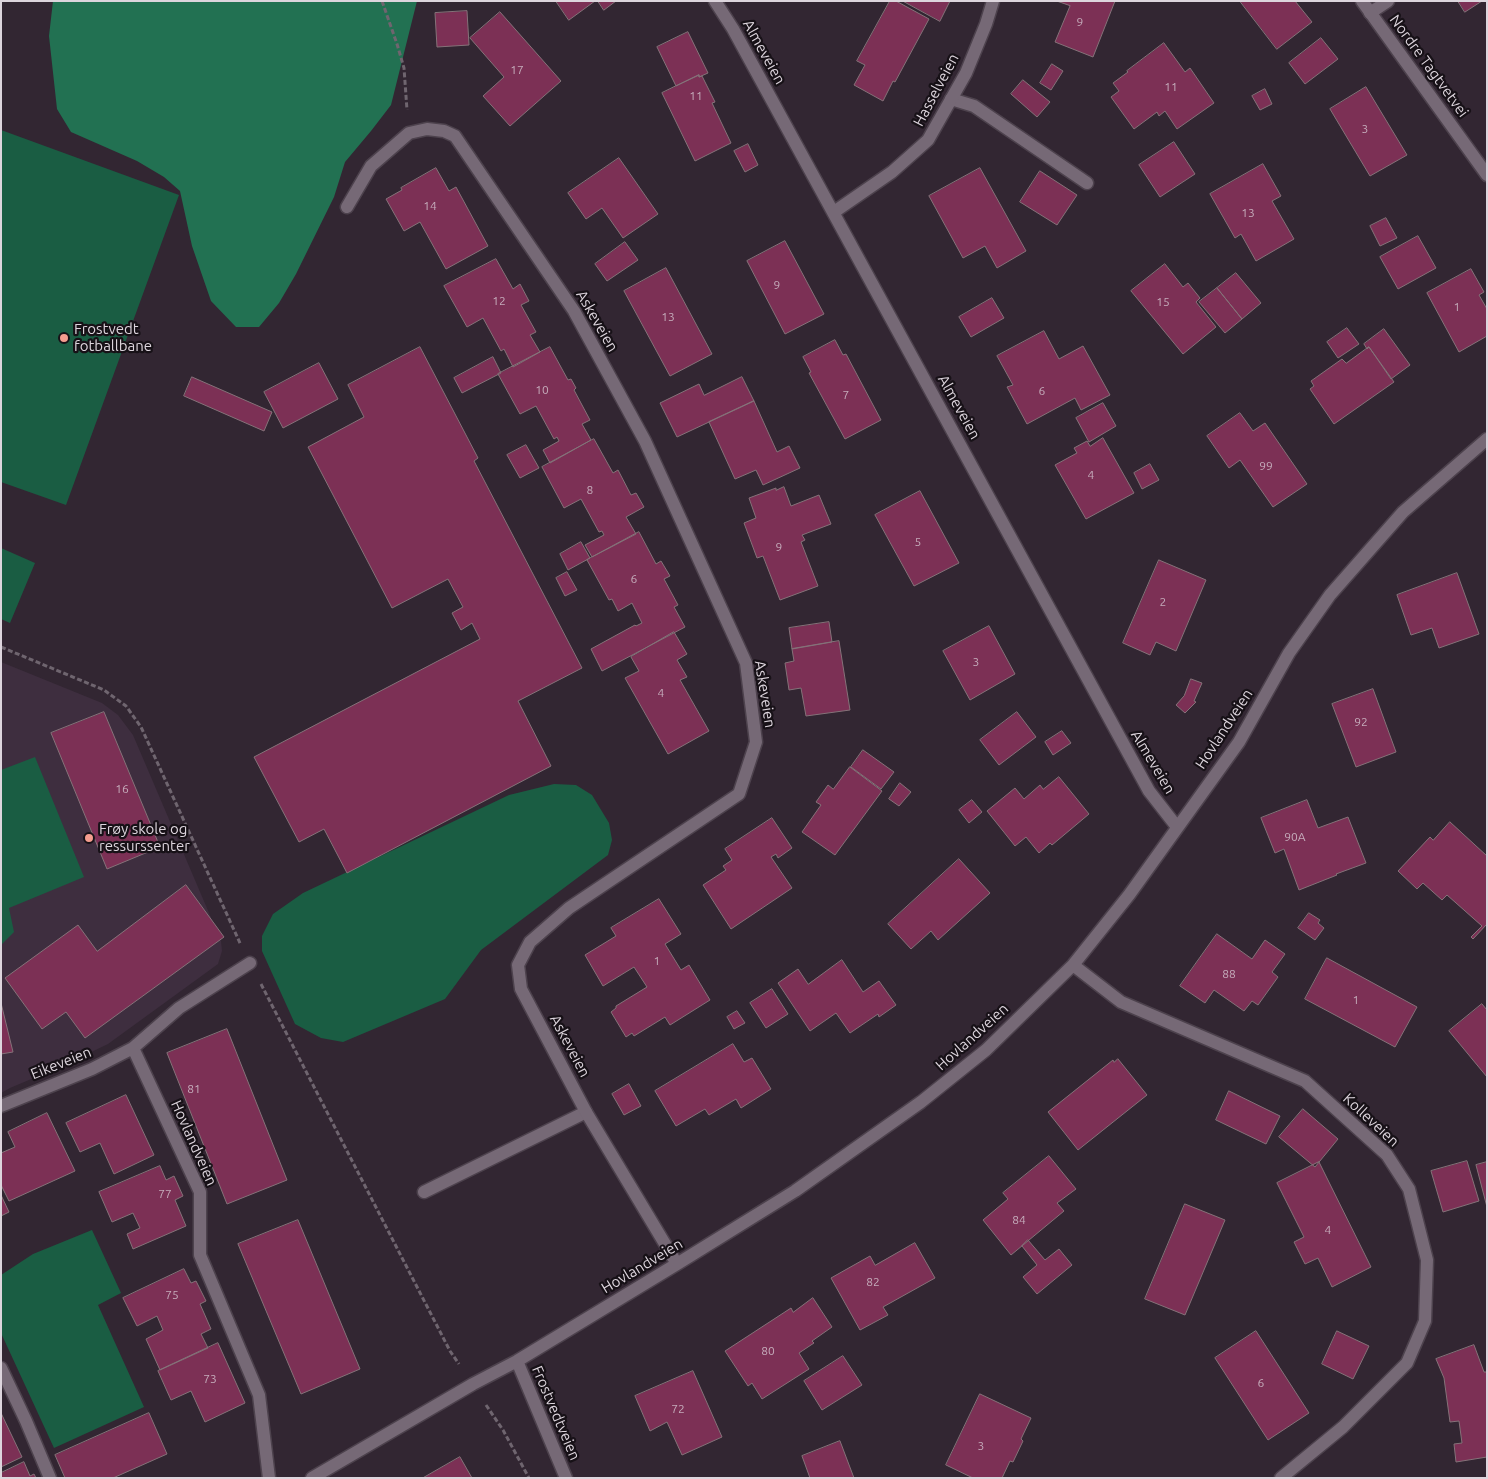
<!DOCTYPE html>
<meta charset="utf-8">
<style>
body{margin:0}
#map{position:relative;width:1488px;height:1479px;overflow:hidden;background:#322632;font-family:Ubuntu,sans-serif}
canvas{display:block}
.frame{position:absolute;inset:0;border:2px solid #ddd5dd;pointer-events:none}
</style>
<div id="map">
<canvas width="1488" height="1479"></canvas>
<div class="frame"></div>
</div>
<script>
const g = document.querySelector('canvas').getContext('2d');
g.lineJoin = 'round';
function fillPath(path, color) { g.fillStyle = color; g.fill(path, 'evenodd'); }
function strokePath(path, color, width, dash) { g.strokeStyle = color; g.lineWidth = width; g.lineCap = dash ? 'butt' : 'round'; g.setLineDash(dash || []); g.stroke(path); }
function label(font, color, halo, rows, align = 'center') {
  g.font = font + ' Ubuntu,sans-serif'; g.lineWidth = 4.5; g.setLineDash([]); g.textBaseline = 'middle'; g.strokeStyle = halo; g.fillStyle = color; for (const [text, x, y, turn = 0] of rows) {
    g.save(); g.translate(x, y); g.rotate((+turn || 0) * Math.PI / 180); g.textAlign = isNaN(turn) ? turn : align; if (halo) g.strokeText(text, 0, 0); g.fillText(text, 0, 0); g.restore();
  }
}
fillPath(new Path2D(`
 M1,662l101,41 16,12 15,20 88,206 1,10 -4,13 -110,80 -46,22 -52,22 -9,5z`), '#3e2e3f');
fillPath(new Path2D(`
 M1,130l178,65 -113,310 -65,-23z
 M1,548l34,15 -25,60 -9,-4z
 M35,757l49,120 -75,31 5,24 -13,13v-175z
 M554,784l22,1 16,10 17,28 3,17 -4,15 -127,95 -36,49 -102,43 -22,-4 -26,-14 -33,-73v-15l11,-22 30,-21 206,-98z
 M92,1230l29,63 -23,12 46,102 -90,41 -53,-115v-58l32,-21z`), '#1a5d43');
fillPath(new Path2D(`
 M53,1h364l-26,104 -20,26 -26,31 -11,35 -38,77 -17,29 -20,24h-23l-25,-26 -19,-55 -12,-55 -16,-14 -27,-16 -66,-29 -14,-23 -8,-73z`), '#227152');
const building = new Path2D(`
 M556,1h39l-26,19z
 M598,1h18l-12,9z
 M890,1h6l33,18 -34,63 -2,-1 -10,20 -29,-16 11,-20 -8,-4z
 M903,1h47l-10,20z
 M1057,1h58l-22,56 -38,-15 15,-36z
 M1240,1h55l17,21 -35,27z
 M1458,1h24l-17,11z
 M467,11l2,34 -32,2 -2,-34z
 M500,12l61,69 -51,45 -27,-30 21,-19 -34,-39z
 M688,32l20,41 -9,4v-2l-23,11 -19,-39z
 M1321,38l17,21 -33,25 -16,-21z
 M1164,43l21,29 5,-4 24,35 -37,26 -12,-18 -6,5 -2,-4 -23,17 -23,-32 8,-6 -6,-8 15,-11 -1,-1z
 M1052,64l11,7 -12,19 -11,-7z
 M699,75v2l3,-1 13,26 -3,1 19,40 -36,18 -33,-68z
 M1023,80l27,22 -13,15 -26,-23z
 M1366,87l41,68 -37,21 -40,-67z
 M1265,89l7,15 -12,6 -8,-14z
 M1174,142l21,32 -35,23 -21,-32z
 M748,144l10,21 -13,7 -11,-21z
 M619,158l39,56 -35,24 -21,-30 -16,11 -18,-26z
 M1263,164l18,32 -9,5 22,38 -38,22 -15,-27 -6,4 -25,-44z
 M436,168l13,23 7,-4 32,59 -42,23 -26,-47 -16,9 -18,-32 16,-9 -1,-2z
 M980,168l46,83 -29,17 -12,-22 -22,12 -34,-62z
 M1040,171l37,24 -20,30 -37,-23z
 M1386,218l11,20 -17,8 -10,-20z
 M1418,236l18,32 -38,21 -18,-32z
 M785,241l39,73 -39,20 -38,-73z
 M625,242l13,18 -31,21 -12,-17z
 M496,259l17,30 7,-5 9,17 -8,4 15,27 -6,3 10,17 -27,15 -9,-18 -3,2 -18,-33 -16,9 -23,-41z
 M1165,264l18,23 5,-4 12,15 -4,4 20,25 -33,27 -52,-63z
 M666,268l46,86 -42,22 -46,-85z
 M1471,269l13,23 -5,3 8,14v27l-28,16 -32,-59z
 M1236,273l25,30 -19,16 -25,-31z
 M1217,288l25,31 -17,14 -26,-31z
 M992,298l12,20 -33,19 -12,-20z
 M1347,328l12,16 -21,14 -11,-16z
 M1384,329l26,36 -19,14 -22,-32 -2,2 -3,-5z
 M1044,331l15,28 24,-13 27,49 -29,15 -6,-12 -48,26 -20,-37 6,-2 -16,-29z
 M835,340l8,15 3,-1 35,66 -36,19 -36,-66 2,-1 -8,-15z
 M420,347l58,111 -4,3 108,207 -64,33 33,65 -204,107 -23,-44 -25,13 -45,-85 226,-118 -8,-16 -11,7 -9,-17 11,-6 -15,-28 -56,29 -84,-161 56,-30 -16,-32z
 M550,347l18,33 3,-1 5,9 -2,2 16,30 -8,4 9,16 -41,23 -7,-13 16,-9 -2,-4 -3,2 -18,-33 -16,8 -22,-40z
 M1369,347l25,35 -60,42 -24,-35 4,-3 -3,-5 31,-22 4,4z
 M493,357l8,16 -39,20 -8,-15z
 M319,363l19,36 -55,29 -19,-36z
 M192,377l80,35 -8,19 -80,-35z
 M742,377l12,24 -77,36 -17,-34 39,-19 5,11z
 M754,401l23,51 12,-6 11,22 -37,17 -7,-15 -21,9 -26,-57z
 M1103,403l13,23 -27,16 -13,-24z
 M1240,413l13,18 12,-8 42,61 -34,23 -33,-47 -11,8 -22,-32z
 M1103,438l31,55 -48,26 -31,-54 22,-12 -3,-5 13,-7 3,5z
 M594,439l19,34 5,-3 13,25 5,-2 8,14 -18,10 10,17 -44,23 -7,-12 19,-10 -2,-4 -3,1 -18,-33 -17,9 -22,-41z
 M526,445l13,23 -19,10 -13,-23z
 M1150,464l9,16 -17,9 -8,-16z
 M784,487l7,19 28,-11 12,29 -29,11 3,5 -4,2 17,44 -38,14 -17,-44 -6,2 -13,-35 12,-5 -7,-20 27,-10v2z
 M920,491l39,72 -45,23 -39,-71z
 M639,532l17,32 5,-3 9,15 -6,3 14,26 -4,2 11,20 -83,44 -11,-22 44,-24 1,1 6,-3 -10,-20 -14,8 -6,-12 -3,1 -22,-40z
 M581,542l9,16 -22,12 -8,-16z
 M1159,560l47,20 -30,71 -20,-9 -6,13 -27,-12z
 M567,572l10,18 -12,6 -9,-18z
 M1457,573l22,61 -40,14 -7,-20 -21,7 -14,-40z
 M829,622l3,20 -40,7 -3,-21z
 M989,626l26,48 -45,26 -27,-49z
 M674,632l13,22 -10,6 10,17 -7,3 29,51 -41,23 -43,-76 14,-7 -8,-14z
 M839,641l11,69 -44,6 -5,-28 -12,2 -4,-27 9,-2 -2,-12z
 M1191,679l11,4 -8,18 2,1 -11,11 -9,-8 8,-9z
 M1373,689l23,63 -40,15 -24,-63z
 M104,712l56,135 -53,22 -56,-136z
 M1017,712l19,25 -37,28 -19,-25z
 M1062,731l9,12 -18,12 -8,-13z
 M863,750l31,22 -13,17 -30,-22z
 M850,767l32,24 -47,64 -33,-23 19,-27 -5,-3 12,-17 5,4z
 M1059,777l30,37 -37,31 -2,-2 -11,10 -13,-16 -11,9 -28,-35 28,-23 9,11 16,-14 3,4z
 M900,783l11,9 -12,14 -10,-7z
 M972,800l10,12 -13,11 -10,-13z
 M1307,800l11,28 30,-11 18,46 -30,11 1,1 -38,15 -15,-41 -9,4 -14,-35z
 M772,818l20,30 -14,10 -2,-4 -5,3 21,31 -61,41 -28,-44 23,-15 -3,-4 9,-6 -7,-11z
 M1450,822l37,34v68l-14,15 -2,-2 11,-11 -35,-31 -5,5 -19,-17 -6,6 -19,-18 32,-34 3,3z
 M959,859l31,34 -52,47 -7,-9 -20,18 -23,-25z
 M186,885l38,52 -139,101 -19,-26 -24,17 -37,-51 73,-53 19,26z
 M659,899l22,35 -16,10 16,26 8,-5 21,35 -40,25 -5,-8 -31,19 -2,-3 -6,4 -15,-25 5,-4v-2l31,-19 -13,-20 -31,19 -18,-31 31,-19 -5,-8z
 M1309,913l11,7 -2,3 6,5 -9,12 -17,-12z
 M1217,934l35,25 13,-19 20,14 -13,18 6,5 -20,28 -6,-4 -8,10 -30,-21 -9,13 -25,-17z
 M1327,958l90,49 -22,40 -90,-48z
 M842,960l21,32 16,-11 17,24 -17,12 -1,-3 -28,19 -14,-20 -26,18 -32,-48 20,-14 10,15z
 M772,989l16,25 -22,14 -16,-25z
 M1,1003l12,49 -12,2z
 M1482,1004l5,6v67l-38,-46z
 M737,1011l8,12 -11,6 -7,-12z
 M227,1029l60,151 -60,24 -60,-151z
 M733,1044l11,18 8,-4 19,31 -30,19 -5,-9 -27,16 -4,-6 -29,17 -21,-35z
 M1118,1059l29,36 -69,55 -30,-38 65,-52 1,2z
 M629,1084l12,22 -17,9 -12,-21z
 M1229,1091l51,25 -14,28 -50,-24z
 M126,1095l28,60 -40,19 -14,-31 -20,9 -14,-29z
 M1303,1109l35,30 -23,28 -36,-30z
 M47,1113l28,58 -66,30 -8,-16v-32l14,-6 -7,-15z
 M1049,1156l27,33 -19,14 7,8 -53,44 -28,-35 25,-21 -5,-6z
 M1467,1161l12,40 -36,11 -12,-41z
 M1319,1162l52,105 -39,20 -14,-29 -13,6 -11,-22 10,-5 -27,-54z
 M1487,1162v45l-11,-42z
 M160,1166l6,14 8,-4 9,20 -8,4 11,26 -53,23 -6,-15 13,-6 -7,-15 -21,9 -13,-30z
 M1,1195l8,17 -8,4z
 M1185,1204l40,16 -40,95 -40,-16z
 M298,1220l62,149 -59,25 -63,-150z
 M1028,1240l17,20 14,-11 13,16 -35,29 -14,-17 14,-12 -15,-19z
 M915,1243l20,35 -52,29 5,8 -28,15 -29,-52 39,-22 5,9z
 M184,1269l7,14 5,-2 10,20 -6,3 11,25 -10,5 7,14 -48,22 -14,-31 17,-9 -6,-14 -20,10 -14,-28z
 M813,1298l19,29 -20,14 2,2 -15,10 10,16 -47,30 -10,-16 -4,3 -23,-35 66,-43 2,4z
 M1256,1331l53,82 -41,27 -53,-82z
 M1337,1331l32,15 -16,33 -31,-15z
 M218,1343l27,60 -40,19 -14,-31 -20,9 -13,-29z
 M1474,1345l10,27h3v85l-31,5 -2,-18 8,-1 -3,-22 -9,1 -6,-44 -8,-19z
 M843,1356l19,29 -40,25 -18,-29z
 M693,1371l29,66 -40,18 -15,-33 -17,9 -15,-35z
 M980,1394l51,24 -10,21 2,2 -10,21 -3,-1 -8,17h-29l-27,-13z
 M1,1413l21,44 -21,10z
 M149,1413l18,41 -54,24h-48l-10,-23z
 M840,1441l14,37h-44l-8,-22z
 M460,1457l12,21h-49z
 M24,1462l6,14 4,-2 2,4h-35v-5z`);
fillPath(building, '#7c3055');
strokePath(building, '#857279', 1);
const service = new Path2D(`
 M1370,13l18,-12
 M951,99l23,7 113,77
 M424,1192l162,-80`);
const minor = new Path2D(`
 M715,1l18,28 416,762 28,36
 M1362,1l125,174
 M347,207l24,-41 38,-33 18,-4 17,2 11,5 119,175 71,130 101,222 10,79 -17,52 -170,114 -39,34 -12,23 3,24 65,123 91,152
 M834,212l58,-40 36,-32 38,-67 20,-49 7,-23
 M250,963l-71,45 -46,40 67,144v63l59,140 10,83
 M1073,965l48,37 184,79 82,74 22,34 18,71 -2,61 -18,42 -64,64 -62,51
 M1,1106l91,-37 41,-21
 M517,1361l49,117
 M1,1368l25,53 24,57
 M312,1478l161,-94 44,-23 160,-97 118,-73 126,-89 65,-52 87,-85 56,-70 110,-153 50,-89 41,-58 73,-83 84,-73`);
strokePath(service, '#4d424d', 15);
strokePath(minor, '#4d424d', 15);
strokePath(new Path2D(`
 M382,1l15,43 7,24 3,42
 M1,647l103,43 22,16 15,21 99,216
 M261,984l189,367 9,13
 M486,1405l17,25 26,48`), '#6f656f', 3, [5, 2.5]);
strokePath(service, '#766976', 12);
strokePath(minor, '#766976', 12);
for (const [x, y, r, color] of [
 [64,338,5,"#f59d8f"],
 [89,838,5,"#f59d8f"]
]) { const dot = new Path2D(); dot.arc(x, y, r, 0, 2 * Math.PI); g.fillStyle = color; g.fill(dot); strokePath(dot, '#171117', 2); }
label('12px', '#c5acbb', null, [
 ["9",1080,22],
 ["17",517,70],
 ["11",1171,87],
 ["11",696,96],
 ["3",1365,129],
 ["14",430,206],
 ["13",1248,213],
 ["9",777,285],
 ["12",499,301],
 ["15",1163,302],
 ["1",1457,307],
 ["13",668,317],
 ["10",542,390],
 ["6",1042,391],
 ["7",846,395],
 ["99",1266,466],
 ["4",1091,475],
 ["8",590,490],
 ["5",918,542],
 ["9",779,547],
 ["6",634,579],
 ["2",1163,602],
 ["3",976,662],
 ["4",661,693],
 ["92",1361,722],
 ["16",122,789],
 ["90A",1295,837],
 ["1",657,961],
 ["88",1229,974],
 ["1",1356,1000],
 ["81",194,1089],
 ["77",165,1194],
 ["84",1019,1220],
 ["4",1328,1230],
 ["82",873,1282],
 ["75",172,1295],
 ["80",768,1351],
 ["73",210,1379],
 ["6",1261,1383],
 ["72",678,1409],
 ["3",981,1446]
]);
label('15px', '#ddd5dd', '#171117', [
 ["Almeveien",764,52,61],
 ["Nordre Tagtvetvei",1429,66,54],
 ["Hasselveien",936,90,-62],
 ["Askeveien",597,321,60],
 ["Almeveien",959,407,61],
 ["Askeveien",765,694,81],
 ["Hovlandveien",1224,729,-57],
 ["Almeveien",1153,762,59],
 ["Hovlandveien",972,1037,-42],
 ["Askeveien",570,1046,62],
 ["Eikeveien",61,1063,-22],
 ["Kolleveien",1371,1120,43],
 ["Hovlandveien",194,1143,66],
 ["Hovlandveien",642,1266,-31],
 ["Frostvedtveien",556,1413,67]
]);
label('15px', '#ddd5dd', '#171117', [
 ["Frostvedt",74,329],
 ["fotballbane",74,346],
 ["Frøy skole og",99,829],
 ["ressurssenter",99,846]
], 'left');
</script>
